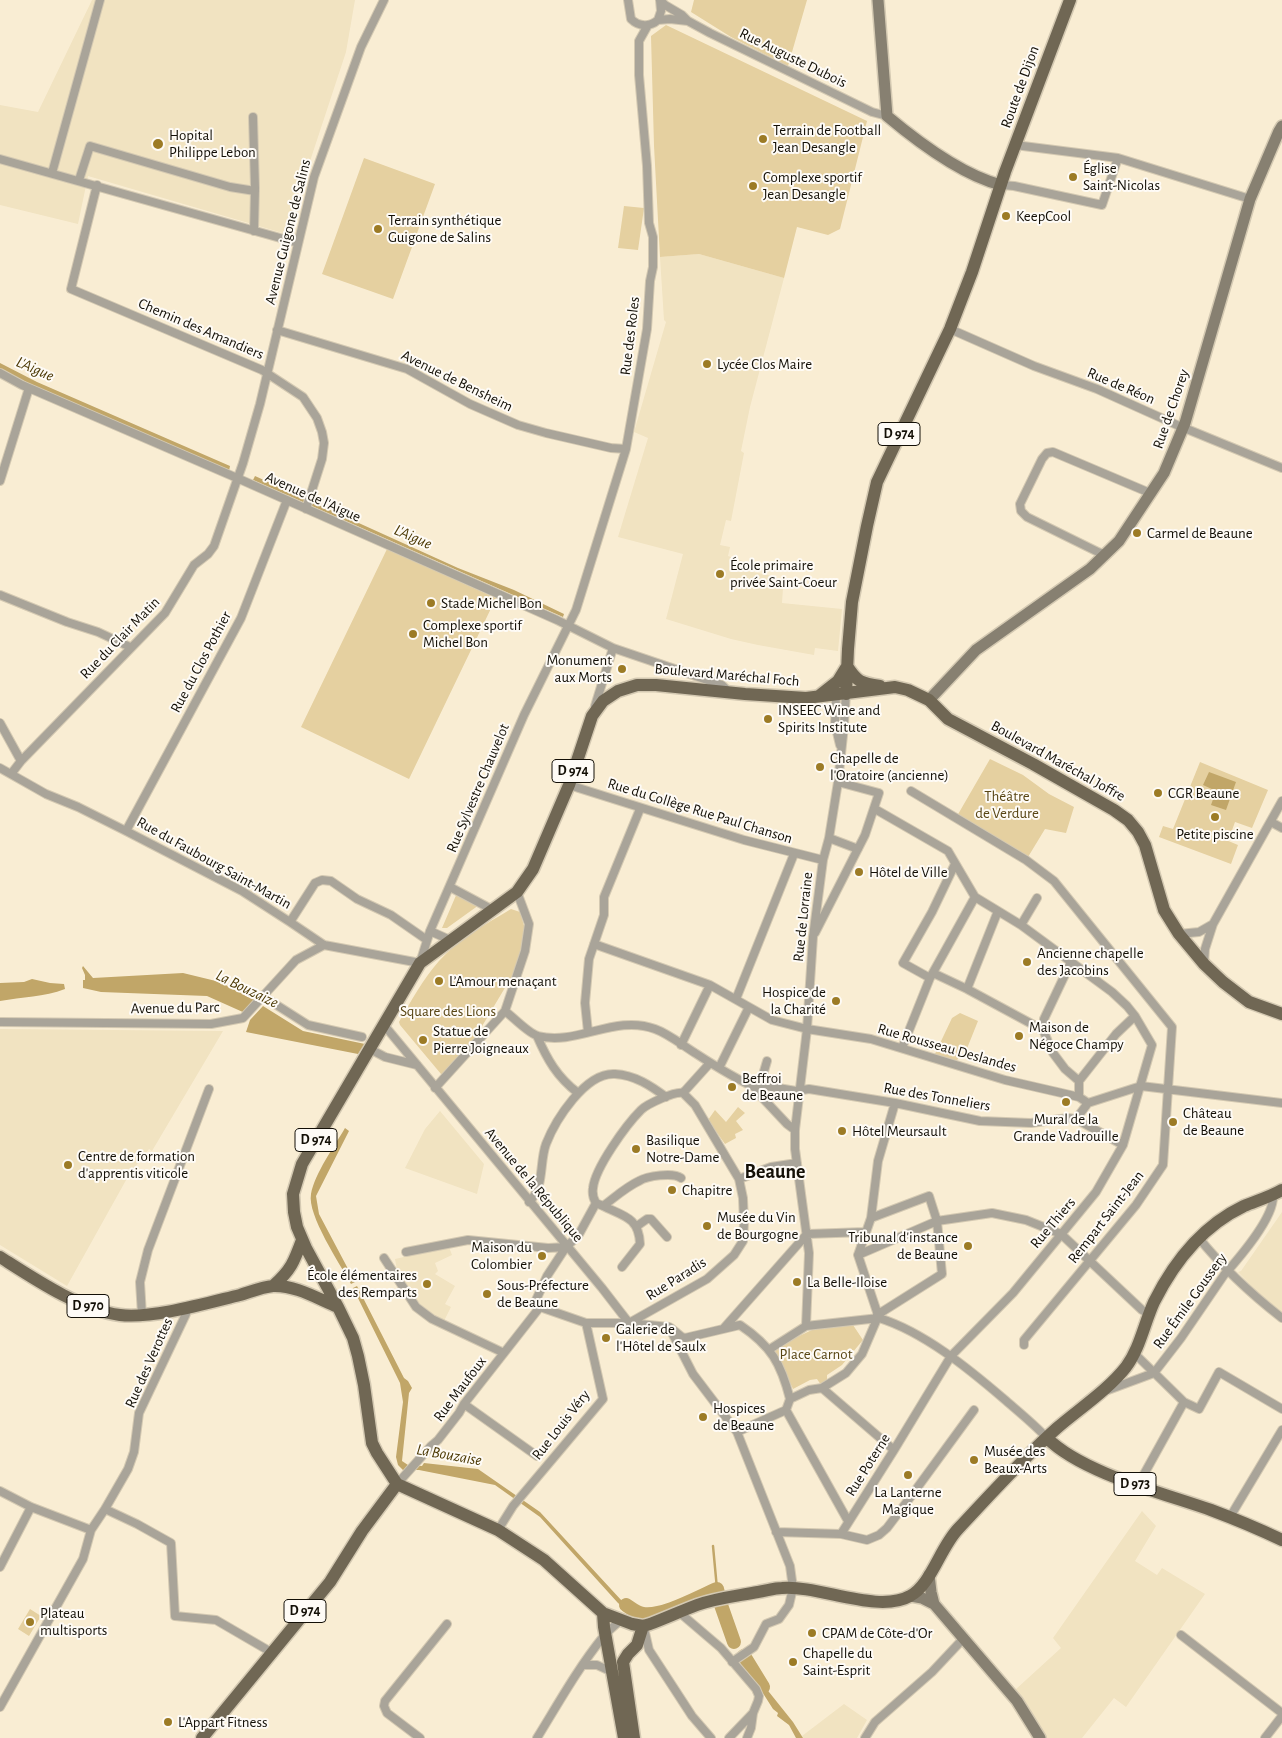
<!DOCTYPE html>
<meta charset="utf-8">
<style>
body{margin:0}
canvas{display:block;background:#f9edd3}
</style>
<canvas width="1282" height="1738"></canvas>
<script>
const g = document.querySelector('canvas').getContext('2d');
g.lineJoin = 'round';
function fillPath(path, color) { g.fillStyle = color; g.fill(path, 'evenodd'); }
function strokePath(path, color, width, dash) { g.strokeStyle = color; g.lineWidth = width; g.lineCap = dash ? 'butt' : 'round'; g.setLineDash(dash || []); g.stroke(path); }
function label(font, color, halo, rows, align = 'center') {
  g.font = font + ' "Alegreya Sans",sans-serif'; g.lineWidth = 4; g.setLineDash([]); g.textBaseline = 'middle'; g.strokeStyle = halo; g.fillStyle = color; for (const [text, x, y, turn = 0] of rows) {
    g.save(); g.translate(x, y); g.rotate((+turn || 0) * Math.PI / 180); g.textAlign = isNaN(turn) ? turn : align; if (halo) g.strokeText(text, 0, 0); g.fillText(text, 0, 0); g.restore();
  }
}
fillPath(new Path2D(`
 M92,0h263l-9,52 -60,182 -198,-58 -10,48 -78,-19v-100l38,7z
 M699,254l85,24 -34,129 -9,44 3,2 -13,68 -5,-1 -6,25 10,2 -2,9 21,7 -1,8 29,6 -1,9 7,2 -1,15 60,6 -4,42 -23,-3 -1,7 -56,-10 -27,-6 -65,-20 17,-65 -65,-17 30,-99 -14,-6 32,-110 -2,-2 -4,-63z
 M0,1029l223,2 -71,120 -3,-2 -19,24 -63,113 -67,-41z
 M440,1111l44,53 -7,30 -72,-26 20,-39z
 M1282,1212v100l-24,-19 -20,-21 3,-1z
 M449,1247l3,8 -17,8 3,8 -3,3 20,12 -10,18 6,3 -7,14 -18,-9 -6,-6 -15,-19 -8,-17 -2,-11z
 M1142,1511l14,15 -21,35 22,14 5,-7 43,26 -79,113 -12,-9 -32,40h-35l-23,-38 -9,-10 46,-42 -8,-10z
 M844,1704l23,16 -10,18h-54l-1,-2z`), '#f1e3c1');
fillPath(new Path2D(`
 M694,0h113l-19,66 -57,-29 -40,-25z
 M666,25l201,96 -27,108 -12,6 -31,-8 -13,51 -85,-24 -39,3 -6,-111 -3,-110z
 M364,158l71,26 -42,115 -71,-25z
 M624,206l20,2 -6,42 -20,-2z
 M387,549l109,49 -87,181 -108,-52z
 M990,759l33,16 26,19 25,13 -8,26 -21,-4 -17,28 -71,-41z
 M1200,762l68,28 -16,38 -17,-6 -4,11 -2,-1 -3,8 12,5 -7,19 -72,-27 4,-11 10,3z
 M457,893l22,12 -32,23h-5z
 M511,909l9,3 5,17 -1,8 -6,29 -46,77 -28,31h-3l-41,-49 -1,-3c12,-21 24,-43 40,-61 20,-22 47,-37 72,-52z
 M960,1013l18,8 -12,30 -5,-2 -5,15 -22,-8 18,-38z
 M738,1107l7,6 -9,8 7,9 -8,4 1,4 -11,6 -17,-24 7,-10 11,12z
 M853,1325l10,15 -21,25 -15,10v7l-6,3 -4,-6 -7,1 -17,9 -19,-41 40,-19z
 M30,1609l11,7 -12,20 -11,-7z`), '#e5d0a0');
fillPath(new Path2D(`
 M0,363l37,19 193,84 -1,5 -191,-83 -38,-19z
 M255,476l203,92 56,22 50,24 -1,3 -310,-137z
 M1209,772l27,10 -10,28 -15,-5 5,-14 -13,-6z
 M83,966l10,12 90,-5 37,9 36,19 -11,12 -38,-17 -106,-4 -18,-4v-8h2v-5l-3,-7z
 M32,979l18,4 14,1 1,5c-21,8 -43,8 -65,12v-18l24,-1z
 M263,1006l40,25 62,13 -7,10 -112,-22 4,-12z
 M345,1128l4,3 -33,65 3,18 36,68 -4,2c-11,-20 -44,-69 -40,-90 4,-21 23,-47 34,-66z
 M357,1286l47,92 4,3 4,7 -3,5 -7,68 6,4 14,1 2,-3 54,6 62,43 82,89 20,11v4l-14,-5 -10,-8 -78,-86 -45,-32 -76,-15h-16l-5,-5 -2,-8 7,-55 -3,-19 -47,-95z
 M753,1672l40,50 10,16h-7l-7,-13 -12,-9 1,-3 -5,-4 -21,-33z`), '#c1a668');
strokePath(new Path2D(`
 M713,1546l4,43`), '#c1a668', 2.5);
strokePath(new Path2D(`
 M626,1605c5,3 10,8 17,9 20,3 55,-17 74,-25l4,16 13,37
 M744,1656l19,31`), '#c1a668', 14);
const street = new Path2D(`
 M628,0l3,19c8,8 19,8 27,1l3,-9 -1,-11
 M660,0l5,5 17,10 6,6 22,12 162,79 15,4
 M658,20l12,-1 18,2
 M253,117l2,71 -1,43
 M1015,145l103,13 132,41
 M0,159l298,84
 M52,173l48,-173
 M79,180l11,-34 140,41 25,4
 M97,185l-26,104 191,81 41,27 14,21 5,14 2,11 -2,16 -16,50
 M1001,185l13,1 88,19 16,-47
 M950,329l84,37 63,23 80,36 105,43
 M277,330l130,39 63,35 48,21 28,8 65,15 15,1
 M0,373l22,12 215,93 320,142 56,28 109,37 6,6
 M0,481l29,-93
 M1105,554l-7,-2 -71,-35 -6,-6 -1,-7 22,-45 5,-6 6,-1 97,41
 M0,595l67,27 31,10 32,15
 M836,695l-1,29 5,21
 M595,706l18,-58
 M0,723l21,38
 M844,724l2,-30
 M0,768l46,26 32,13 48,24 116,60 48,31 34,23 96,18 10,-32 94,-216 52,-105 50,-161 21,-120 3,-48 3,-14v-30l-4,-14 -2,-57 -8,-91v-34l9,-16
 M11,774l10,-13 144,-148 29,-48 14,-11 6,-8 29,-83 17,-59 54,-227 47,-130 23,-47
 M569,785l175,55 79,20
 M911,791l115,69 28,21 118,146 -9,138 -27,40 -112,135v5
 M1271,822l11,6
 M126,831l115,-213 46,-118
 M829,838l29,11
 M450,887l43,23
 M290,922l25,-39 7,-3 9,1 26,18 34,16 36,25
 M1021,925l16,-27
 M430,931l20,9
 M815,933l50,-98 14,-42 -41,-11
 M1179,934l20,-2 14,-8
 M594,944l116,41 62,35 35,9 64,10 134,41 74,17 9,6 -12,16
 M1071,962l-27,57 -1,11 10,23 12,16 14,12v16
 M1204,964l1,-15 8,-25 69,-123
 M933,973l34,16 76,41
 M930,978l-27,-15 29,-51 23,-48
 M967,989l31,-78
 M264,997l44,28 54,12
 M736,999l58,-145
 M505,1011c8,6 24,23 33,25 39,10 77,-22 117,-7 14,5 27,16 40,24 20,13 41,26 63,36
 M0,1022l211,2 32,-6 53,-58 28,-15
 M384,1025l218,263 27,35
 M588,1032l-3,-29 4,-44 15,-44v-18l36,-88
 M537,1036c10,23 20,41 41,57
 M681,1045l29,-60
 M902,1048l28,-70 45,-81
 M370,1049l15,8 32,8
 M719,1068l30,-61
 M1079,1081l37,-47 19,-18
 M760,1085l7,-24
 M435,1088l70,-77 20,-60 4,-27 -12,-32
 M683,1093l27,-30
 M1088,1103l53,-17 141,17
 M795,1130l-8,-6 -30,-32 3,-7 36,6 13,-2 86,14 85,18 51,2 37,-5 8,1 47,26
 M739,1179l32,-12 26,-4
 M529,1202c16,-15 10,-39 17,-58 9,-23 39,-72 69,-70 20,1 36,12 51,23
 M596,1203c-3,-5 -4,-9 -3,-15 2,-20 33,-63 48,-78 6,-6 34,-19 42,-17
 M596,1203l7,3c11,-8 23,-19 36,-25 8,-5 34,-9 42,-3
 M603,1206c20,10 36,11 37,38l-18,23
 M871,1218l58,-22 8,25 5,53 -65,41
 M637,1226l10,-7h4l16,18
 M807,1234l58,-2
 M1198,1237c25,31 53,57 84,81
 M406,1252l62,-12 80,8 18,-1
 M858,1255l79,-34 55,-8 34,7 35,14 81,76 7,4
 M858,1255l13,-37 7,-57 17,-58
 M858,1255l21,63
 M384,1258l32,49 16,12 72,34
 M540,1307l46,16h43l40,4
 M540,1307l-4,-7 11,-24 19,-29 12,-11 18,-33
 M142,1315l-2,-33 8,-32 61,-161
 M629,1323l78,-44 27,-24 9,-14 1,-18 -1,-25 -4,-19 -44,-74 -12,-12
 M806,1326l3,-73 -14,-104v-19l12,-101 6,-92 10,-77 6,-22 9,-56 6,-56
 M669,1327l24,47 44,58 53,134 3,22 -4,17 -10,14 -13,5 -12,23 -22,15
 M671,1328l11,9 3,1 55,-13c31,21 41,38 50,74
 M724,1328l83,-94
 M770,1349l36,-23 73,-8c45,14 90,51 125,81 15,13 30,25 43,39
 M1134,1353l50,49 15,7 20,-37 63,37
 M822,1388l72,62
 M1108,1390l46,-17 27,-35 43,-63c15,-17 51,-58 49,-80
 M790,1399l19,-9 13,-2 24,-15 16,-19 15,-35
 M464,1404l73,52
 M786,1410l62,111
 M737,1432l49,-22 4,-11
 M397,1484l34,-38 7,-6 21,-27 5,-9 76,-97
 M1138,1485l46,-83
 M0,1491l31,16 60,23
 M105,1509l32,15 34,19 4,73 41,4 55,32
 M1230,1517l52,-87
 M498,1530l15,-24 90,-107 -17,-76
 M776,1532l65,2 26,6 12,-5 8,-7 22,-29 65,-89
 M841,1534l53,-84 57,-94 62,-63 83,-101 27,-47 29,-100 -17,-29 -8,-10 -15,-14 -91,-67 -46,-28 -27,-46 -73,-42
 M0,1567l31,-60
 M680,1613l41,35 35,41 3,7 -1,5 -5,12 -2,15 -4,10
 M644,1628l5,22 43,66 19,22
 M1181,1635l101,78
 M583,1665h14l15,7
 M0,1707l83,-148 8,-29 14,-21 23,-40 6,-17 5,-39 47,-99 1,-7
 M420,1738l-33,-25 -3,-7 1,-5 62,-77
 M537,1738c21,-34 41,-70 66,-101 5,-6 11,-11 17,-16
 M729,1738l24,-25
 M865,1738l10,-16 57,-50 31,-33
 M1265,1738l17,-22`);
const secondary = new Path2D(`
 M878,0l9,116c31,26 75,59 114,69
 M929,700l47,-50 114,-81 29,-28 45,-68 21,-50 65,-224 29,-68 3,-5
 M929,1575l2,17 3,12
 M911,1596l11,2 12,6 83,97 23,37`);
const primary = new Path2D(`
 M847,666c10,16 14,17 33,20
 M846,694l2,-45 4,-47 15,-76 10,-44 73,-153 22,-57 33,-100 65,-172
 M819,696l19,-15 8,-13
 M1282,1014l-33,-12 -26,-20 -19,-18 -25,-30 -15,-24 -19,-65 -7,-13 -10,-12 -14,-10 -81,-46 -85,-45 -19,-19 -21,-10 -13,-3 -89,11 -61,-4 -89,-9h-19l-19,6 -15,10 -11,15 -23,69 -36,84 -16,23 -97,71 -118,201 -9,30 1,18 3,15 9,21 32,59 15,31 5,18 6,29 8,58 5,10 20,31 101,46 46,30 59,53 29,11 11,2 7,-2c16,-6 31,-13 47,-19 20,-7 40,-9 61,-13 8,-1 16,-4 24,-4 37,-3 96,26 128,8 21,-11 30,-48 48,-67 32,-34 64,-70 99,-101 22,-19 51,-38 69,-61 14,-19 18,-43 28,-65 20,-40 48,-76 90,-96 12,-5 26,-9 38,-16
 M0,1257c33,21 80,53 120,58 32,4 87,-12 120,-20 10,-3 22,-8 33,-9 23,-1 45,13 65,21
 M273,1286c18,-16 21,-24 29,-46
 M1047,1438c35,35 116,55 164,72 24,9 48,19 71,30
 M603,1613l1,14 20,111
 M202,1738l128,-156 32,-51 35,-47
 M634,1738l-11,-76 5,-8 9,-9 6,-19`);
strokePath(street, '#d4c9b2', 10);
strokePath(secondary, '#d4c9b2', 14);
strokePath(primary, '#d4c9b2', 15);
strokePath(street, '#a9a499', 8);
strokePath(secondary, '#878071', 11);
strokePath(primary, '#706754', 12);
for (const [x, y, r, color] of [
 [763,139,5,"#9c7b25"],
 [158,144,6,"#9c7b25"],
 [1073,177,5,"#9c7b25"],
 [753,186,5,"#9c7b25"],
 [1006,216,5,"#9c7b25"],
 [378,229,5,"#9c7b25"],
 [707,364,5,"#9c7b25"],
 [1137,533,5,"#9c7b25"],
 [720,574,5,"#9c7b25"],
 [431,603,5,"#9c7b25"],
 [413,634,5,"#9c7b25"],
 [622,669,5,"#9c7b25"],
 [768,719,5,"#9c7b25"],
 [820,767,5,"#9c7b25"],
 [1158,793,5,"#9c7b25"],
 [1215,817,5,"#9c7b25"],
 [859,872,5,"#9c7b25"],
 [1027,962,5,"#9c7b25"],
 [439,981,5,"#9c7b25"],
 [836,1001,5,"#9c7b25"],
 [1019,1036,5,"#9c7b25"],
 [423,1040,5,"#9c7b25"],
 [732,1087,5,"#9c7b25"],
 [1066,1102,5,"#9c7b25"],
 [1173,1122,5,"#9c7b25"],
 [842,1131,5,"#9c7b25"],
 [636,1149,5,"#9c7b25"],
 [68,1165,5,"#9c7b25"],
 [672,1190,5,"#9c7b25"],
 [707,1226,5,"#9c7b25"],
 [968,1246,5,"#9c7b25"],
 [542,1256,5,"#9c7b25"],
 [797,1282,5,"#9c7b25"],
 [427,1284,5,"#9c7b25"],
 [487,1294,5,"#9c7b25"],
 [606,1338,5,"#9c7b25"],
 [703,1417,5,"#9c7b25"],
 [974,1460,5,"#9c7b25"],
 [908,1475,5,"#9c7b25"],
 [30,1622,5,"#9c7b25"],
 [812,1633,5,"#9c7b25"],
 [793,1662,5,"#9c7b25"],
 [168,1722,5,"#9c7b25"]
]) { const dot = new Path2D(); dot.arc(x, y, r, 0, 2 * Math.PI); g.fillStyle = color; g.fill(dot); strokePath(dot, '#fefbf6', 2); }
for (const [x, y, w] of [
 [899,434,42],
 [573,771,42],
 [316,1140,42],
 [88,1306,42],
 [1135,1484,42],
 [305,1611,42]
]) { const box = new Path2D(); box.roundRect(x - w / 2, y - 11.5, w, 23, 4); g.fillStyle = '#fefbf6'; g.fill(box); strokePath(box, '#130f06', 1); }
label('bold 14px', '#130f06', null, [
 ["D 974",899,434],
 ["D 974",573,771],
 ["D 974",316,1140],
 ["D 970",88,1306],
 ["D 973",1135,1484],
 ["D 974",305,1611]
]);
label('15px', '#130f06', '#fefbf6', [
 ["Rue Auguste Dubois",793,58,26],
 ["Route de Dijon",1020,87,-70],
 ["Avenue Guigone de Salins",288,232,-76],
 ["Chemin des Amandiers",201,329,23],
 ["Rue des Roles",630,336,-83],
 ["Avenue de Bensheim",457,381,26],
 ["Rue de Réon",1121,386,23],
 ["Rue de Chorey",1171,409,-71],
 ["Avenue de l'Aigue",313,497,24],
 ["Rue du Clair Matin",120,638,-46],
 ["Rue du Clos Pothier",201,662,-62],
 ["Boulevard Maréchal Foch",727,675,5],
 ["Boulevard Maréchal Joffre",1058,761,29],
 ["Rue Sylvestre Chauvelot",478,788,-67],
 ["Rue du Collège Rue Paul Chanson",700,811,17],
 ["Rue du Faubourg Saint-Martin",214,863,29],
 ["Rue de Lorraine",803,917,-84],
 ["Avenue du Parc",175,1008,-1],
 ["Rue Rousseau Deslandes",947,1048,16],
 ["Rue des Tonneliers",937,1097,10],
 ["Avenue de la République",534,1185,50],
 ["Rempart Saint-Jean",1106,1217,-52],
 ["Rue Thiers",1053,1223,-50],
 ["Rue Paradis",676,1279,-32],
 ["Rue Émile Goussery",1190,1301,-54],
 ["Rue des Verottes",149,1363,-66],
 ["Rue Maufoux",460,1389,-53],
 ["Rue Louis Véry",561,1425,-52],
 ["Rue Poterne",868,1465,-58]
]);
label('15px', '#130f06', '#fefbf6', [
 ["Terrain de Football",773,130],
 ["Jean Desangle",773,147],
 ["Hopital",169,135],
 ["Philippe Lebon",169,152],
 ["Église",1083,168],
 ["Saint-Nicolas",1083,185],
 ["Complexe sportif",763,177],
 ["Jean Desangle",763,194],
 ["KeepCool",1016,216],
 ["Terrain synthétique",388,220],
 ["Guigone de Salins",388,237],
 ["Lycée Clos Maire",717,364],
 ["Carmel de Beaune",1147,533],
 ["École primaire",730,565],
 ["privée Saint-Coeur",730,582],
 ["Stade Michel Bon",441,603],
 ["Complexe sportif",423,625],
 ["Michel Bon",423,642],
 ["Monument",612,660,"right"],
 ["aux Morts",612,677,"right"],
 ["INSEEC Wine and",778,710],
 ["Spirits Institute",778,727],
 ["Chapelle de",830,758],
 ["l'Oratoire (ancienne)",830,775],
 ["CGR Beaune",1168,793],
 ["Petite piscine",1215,834,"center"],
 ["Hôtel de Ville",869,872],
 ["Ancienne chapelle",1037,953],
 ["des Jacobins",1037,970],
 ["L’Amour menaçant",449,981],
 ["Hospice de",826,992,"right"],
 ["la Charité",826,1009,"right"],
 ["Maison de",1029,1027],
 ["Négoce Champy",1029,1044],
 ["Statue de",433,1031],
 ["Pierre Joigneaux",433,1048],
 ["Beffroi",742,1078],
 ["de Beaune",742,1095],
 ["Château",1183,1113],
 ["de Beaune",1183,1130],
 ["Mural de la",1066,1119,"center"],
 ["Grande Vadrouille",1066,1136,"center"],
 ["Hôtel Meursault",852,1131],
 ["Basilique",646,1140],
 ["Notre-Dame",646,1157],
 ["Centre de formation",78,1156],
 ["d'apprentis viticole",78,1173],
 ["Chapitre",682,1190],
 ["Musée du Vin",717,1217],
 ["de Bourgogne",717,1234],
 ["Tribunal d'instance",958,1237,"right"],
 ["de Beaune",958,1254,"right"],
 ["Maison du",532,1247,"right"],
 ["Colombier",532,1264,"right"],
 ["École élémentaires",417,1275,"right"],
 ["des Remparts",417,1292,"right"],
 ["La Belle-Iloise",807,1282],
 ["Sous-Préfecture",497,1285],
 ["de Beaune",497,1302],
 ["Galerie de",616,1329],
 ["l'Hôtel de Saulx",616,1346],
 ["Hospices",713,1408],
 ["de Beaune",713,1425],
 ["Musée des",984,1451],
 ["Beaux-Arts",984,1468],
 ["La Lanterne",908,1492,"center"],
 ["Magique",908,1509,"center"],
 ["Plateau",40,1613],
 ["multisports",40,1630],
 ["CPAM de Côte-d'Or",822,1633],
 ["Chapelle du",803,1653],
 ["Saint-Esprit",803,1670],
 ["L'Appart Fitness",178,1722]
], 'left');
label('15px', '#594615', '#fefbf6', [
 ["Théâtre",1007,796],
 ["de Verdure",1007,813],
 ["Square des Lions",448,1011],
 ["Place Carnot",816,1354]
]);
label('italic 16px', '#4b3803', '#fefbf6', [
 ["L'Aigue",35,369,24],
 ["L'Aigue",413,537,24],
 ["La Bouzaize",247,989,26],
 ["La Bouzaise",449,1455,10]
]);
label('bold 20px', '#130f06', '#fefbf6', [
 ["Beaune",775,1172]
]);
</script>
